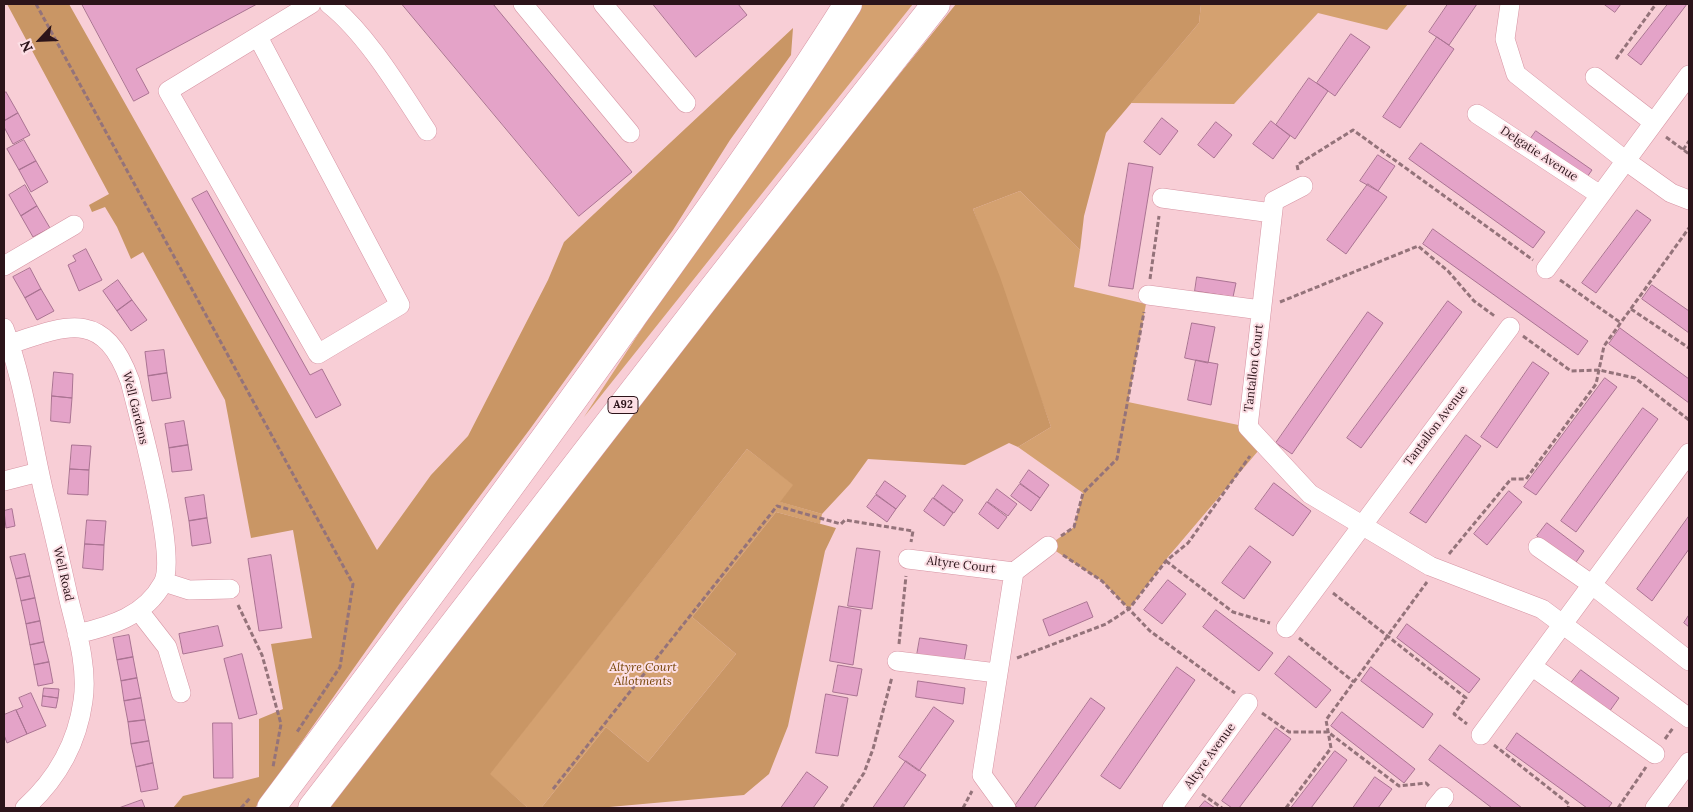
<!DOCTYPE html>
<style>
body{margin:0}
#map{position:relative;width:1693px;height:812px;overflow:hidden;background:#f8ced6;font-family:Lora,serif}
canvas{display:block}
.frame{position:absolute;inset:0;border:5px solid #2c141a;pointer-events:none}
.north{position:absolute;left:15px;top:15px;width:50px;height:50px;-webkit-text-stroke:4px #fcdfe5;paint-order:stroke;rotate:245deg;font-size:14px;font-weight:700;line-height:20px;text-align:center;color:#2c141a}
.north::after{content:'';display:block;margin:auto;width:18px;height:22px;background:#2c141a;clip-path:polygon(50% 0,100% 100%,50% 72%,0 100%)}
</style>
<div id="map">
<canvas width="1693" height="812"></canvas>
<div class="frame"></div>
<div class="north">N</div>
</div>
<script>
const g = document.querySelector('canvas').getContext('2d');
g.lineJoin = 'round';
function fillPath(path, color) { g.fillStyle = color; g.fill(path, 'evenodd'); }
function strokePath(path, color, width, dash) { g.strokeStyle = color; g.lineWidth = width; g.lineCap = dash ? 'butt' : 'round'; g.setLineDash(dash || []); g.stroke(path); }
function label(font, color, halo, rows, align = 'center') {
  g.font = font + ' Lora,serif'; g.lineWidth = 4; g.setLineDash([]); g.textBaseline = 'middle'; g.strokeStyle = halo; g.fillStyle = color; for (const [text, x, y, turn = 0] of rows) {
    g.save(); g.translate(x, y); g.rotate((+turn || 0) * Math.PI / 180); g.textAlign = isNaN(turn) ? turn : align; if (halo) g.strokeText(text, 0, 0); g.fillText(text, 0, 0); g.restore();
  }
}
fillPath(new Path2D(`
 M854,4h59l-329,413z
 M1201,4h207l-21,26 -69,-17 -84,91 -103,-1 68,-80z
 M1020,191l60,59 -6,37 72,17 -18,98 120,25 16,17 -96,113 -39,52 -27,-28 -54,-35 26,-19 9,-34 -65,-46 33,-20 -78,-218z
 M747,449l47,36 -13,17 41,12 -2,10 -44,-12 -84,105 44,37 -88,108 -42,-35 -65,81h-13l-39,-34z`), '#d4a170');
fillPath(new Path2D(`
 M7,4h62l308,546 54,-75 37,-39 80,-156 16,-38 229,-214 -2,27 -61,85 -57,90 -143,199 -133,178 -142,201h-82l10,-12 76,-19v-58l24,-10 -12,-65 41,-6 -19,-108 -42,8 -26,-138 -82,-148 -12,7 -14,-32 -12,-20 -13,5 -3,-7 20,-11z
 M956,4h245l-2,19 -93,110 -22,83 -4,34 -60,-59 -47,18 27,68 51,150 -33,20 -9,-4 -44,22 -97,-6 -18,25 -28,30 -42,-12 13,-17 -46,-36 -257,325 38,34h-206l361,-465z
 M776,512l60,16 -11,23 -37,175 -19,48 -25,21 -146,13h-57l65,-81 42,35 88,-108 -44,-37z`), '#c99665');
const building = new Path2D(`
 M82,4h175l-121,65 13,24 -15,8z
 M402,4h91l139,168 -53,44z
 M653,4h85l9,11 -51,42z
 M1448,4h29l-28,41 -20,-13z
 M1604,4h17l-6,8z
 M1668,4h19l-46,61 -13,-10z
 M1351,34l19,13 -35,49 -18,-13z
 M1437,37l17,12 -54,79 -17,-11z
 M1309,78l19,13 -33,48 -19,-14z
 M6,92l12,21 -14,8v-27z
 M18,113l12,22 -17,9 -9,-17v-6z
 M1162,118l16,13 -18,24 -16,-13z
 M1271,121l19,15 -17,23 -20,-15z
 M1216,122l16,13 -18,23 -16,-13z
 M1536,131l56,39 -7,10 -56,-39z
 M24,140l12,21 -17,9 -12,-21z
 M1421,143l124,89 -12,16 -124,-89z
 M1378,155l17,11 -17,25 -18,-10z
 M36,161l12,21 -17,10 -12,-22z
 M1129,163l24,4 -20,122 -24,-3z
 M1368,184l19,13 -41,57 -19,-14z
 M25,185l12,21 -16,10 -12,-21z
 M207,191l103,184 12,-6 19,36 -25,13 -124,-219z
 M37,206l13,22 -17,9 -12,-21z
 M1637,210l14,10 -55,73 -14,-10z
 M1433,229l155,112 -10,14 -155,-111z
 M86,249l16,31 -23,11 -11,-26 8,-4 -3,-5z
 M30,268l11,21 -16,9 -12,-21z
 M1197,277l39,6 -3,14 -38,-6z
 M118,280l14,20 -15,11 -14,-20z
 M1652,285l37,26v22l-47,-34z
 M41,289l13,22 -17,9 -12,-22z
 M132,300l15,20 -16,11 -14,-20z
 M1448,301l14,11 -101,136 -14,-10z
 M1368,312l15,11 -91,131 -16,-11z
 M1192,323l23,4 -7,36 -23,-5z
 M1620,328l69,51v24l-80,-59z
 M164,350l3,23 -19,3 -3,-24z
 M1196,360l22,4 -7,41 -23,-5z
 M1533,362l16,11 -52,75 -16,-11z
 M54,372l19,2 -1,24 -20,-2z
 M167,373l4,25 -19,3 -4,-25z
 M1605,378l12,9 -81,108 -12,-8z
 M52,396l20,2 -2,25 -19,-2z
 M1643,408l15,11 -82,113 -15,-11z
 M184,421l4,24 -19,3 -4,-24z
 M1466,435l15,11 -55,77 -16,-10z
 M72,445l19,1 -2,24 -19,-1z
 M188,445l4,25 -20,2 -3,-24z
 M70,469l19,1 -1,25 -20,-1z
 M1029,470l20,15 -9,13 -20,-15z
 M885,481l21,15 -10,13 -20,-15z
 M1274,483l37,28 -18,25 -38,-27z
 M1020,484l20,14 -9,13 -20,-15z
 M943,485l20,15 -9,13 -20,-15z
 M997,489l20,15 -9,12 -20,-14z
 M1509,491l13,11 -35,43 -13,-11z
 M204,495l3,23 -18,3 -4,-23z
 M876,495l20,14 -9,13 -20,-15z
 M933,498l20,15 -9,13 -20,-15z
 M987,502l20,15 -9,12 -19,-15z
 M12,509l3,17 -9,2 -2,-17z
 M1689,516v33l-37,52 -15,-12z
 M207,518l4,25 -19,3 -3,-25z
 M87,520l19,1 -2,24 -19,-1z
 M1547,523l37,28 -10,14 -37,-29z
 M85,544l19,1 -1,25 -20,-2z
 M1250,546l21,16 -27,37 -22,-16z
 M857,548l23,3 -8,58 -24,-3z
 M25,554l5,22 -14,3 -6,-22z
 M271,555l11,73 -23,3 -11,-72z
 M30,576l5,22 -14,3 -5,-22z
 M1168,580l18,14 -24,30 -18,-14z
 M35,598l5,23 -14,3 -5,-23z
 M1087,602l6,15 -44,19 -6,-16z
 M839,606l22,4 -8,55 -23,-4z
 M1216,610l57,43 -14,18 -56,-44z
 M1689,615v12l-5,-4z
 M40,621l4,21 -14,3 -4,-21z
 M1407,624l73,55 -11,14 -72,-55z
 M218,626l5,20 -40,8 -4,-20z
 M129,635l4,22 -16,3 -4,-22z
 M920,638l47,7 -3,17 -47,-7z
 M44,642l5,20 -15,3 -4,-20z
 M242,654l15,60 -18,5 -15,-60z
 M1289,656l42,34 -15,18 -41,-34z
 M133,657l4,21 -16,3 -4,-21z
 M49,662l4,21 -15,3 -4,-21z
 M838,665l24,4 -5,27 -24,-4z
 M1177,667l18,13 -75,109 -19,-13z
 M1371,667l62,47 -10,14 -62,-47z
 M1581,670l38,28 -10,14 -38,-29z
 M137,678l4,20 -17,3 -3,-20z
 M918,681l47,7 -2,16 -47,-7z
 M44,688l15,1 -1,9 -15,-2z
 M31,693l15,33 -19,8 -11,-24 7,-3 -4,-9z
 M826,694l22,4 -10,58 -22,-3z
 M43,696l15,2 -2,10 -14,-2z
 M141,698l4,22 -17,2 -4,-21z
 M1091,698l14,10 -71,100h-16l-3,-2z
 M934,707l20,14 -35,50 -20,-14z
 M16,710l11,24 -20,9 -3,-8v-20z
 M1342,712l73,57 -11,14 -73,-57z
 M145,720l4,21 -18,3 -3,-22z
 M213,723h19l1,55h-19z
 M1276,728l15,11 -52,69h-7l-10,-7z
 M1517,733l95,70 -4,5h-21l-81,-59z
 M149,741l4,22 -17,4 -5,-23z
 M1440,745l82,63h-30l-63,-48z
 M1335,751l12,9 -36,48h-20z
 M906,761l20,14 -23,33h-30z
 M153,763l5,26 -17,3 -5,-25z
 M807,772l21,15 -15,21h-32z
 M1375,777l17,12 -14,19h-25z
 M142,800l3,8h-26z
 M1205,801l10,7h-16z`);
fillPath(building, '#e4a3c8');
strokePath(building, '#aa7392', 1);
const minor = new Path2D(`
 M329,4c38,30 71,86 98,127
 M523,4l107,129
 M603,4l83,99
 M1510,4l-5,35 11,35 110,87 45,32 18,7
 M258,37l142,268 -82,49 -150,-263 143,-87
 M1595,77l58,45
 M1477,114l123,81
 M1303,186l-29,15 -26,226 62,67 120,72 112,43 147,109
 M1162,198l110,15
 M4,266l70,-41
 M1546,269l143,-194
 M1148,295l113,15
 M4,328c20,53 27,110 40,165 9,36 17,71 25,107 8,32 19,68 14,101 -6,43 -26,78 -58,107
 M10,344c59,-20 94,-34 120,37 9,37 48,175 33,202 -18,33 -52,43 -86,51
 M4,481l35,-9
 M1538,547l53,37 98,77
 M908,559l106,13
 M164,582l25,8 41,-1
 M139,611l28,36 14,46
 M1286,628l224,-301
 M897,661l100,12
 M1533,667l122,87
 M1481,735l208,-282
 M1006,808l-24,-33 32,-203 34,-26
 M1172,808l76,-105
 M1435,808l9,-11
 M1655,808l34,-46`);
const highway = new Path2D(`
 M271,808c121,-162 242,-324 360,-489 74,-103 149,-207 217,-315
 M312,808l392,-508 232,-296`);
strokePath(minor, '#d694a3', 20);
strokePath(highway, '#d694a3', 29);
strokePath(new Path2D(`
 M36,4l317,580 -13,83 -43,65
 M1616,59l40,-55
 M1666,137l23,17
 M1683,150l6,-9
 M1298,170l-1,-5 56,-35 180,130
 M1150,279l9,-63
 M1560,280l61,43
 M1280,302l138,-56 30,25 26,30 22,16
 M1631,309l58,39
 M1523,336l48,35 28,-1 36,8 54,42
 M1061,536l13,-9 9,-34 34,-34 27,-147
 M1449,554l62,-75h15l70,-95 8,-38 85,-118
 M1063,555l39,26 48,50 85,62
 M1166,561l67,51 37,11
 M1333,593l133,105 -12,16 13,10
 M238,605l24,50 19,69 -8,43
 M1299,638l55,44
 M899,644l7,-68
 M1017,658l89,-34 23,-15 37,-48 22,-18 62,-87
 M1262,713l27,19h39l71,54 27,-3 4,4
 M1665,739l8,-11
 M1494,745l75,59 -1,4
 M553,789l224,-283 64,18 4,-4 68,11 -2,11
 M1202,794l20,14
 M241,808l9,-10
 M841,808l23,-35 9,-24 19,-72
 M963,808l9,-17
 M1286,808l45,-60 -5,-28 101,-138
 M1618,808l28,-41`), '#94737a', 3, [5, 2.5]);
strokePath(minor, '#fff', 19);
strokePath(highway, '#fff', 28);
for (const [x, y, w] of [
 [623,405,30]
]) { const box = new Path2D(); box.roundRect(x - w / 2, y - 8.5, w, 17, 4); g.fillStyle = '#fcdfe5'; g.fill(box); strokePath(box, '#2c141a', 1); }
label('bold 11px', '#2c141a', null, [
 ["A92",623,405]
]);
label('12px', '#2c141a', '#fcdfe5', [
 ["Delgatie Avenue",1539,154,33],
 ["Tantallon Court",1254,368,-83],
 ["Well Gardens",135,408,76],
 ["Tantallon Avenue",1436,426,-53],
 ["Altyre Court",961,565,7],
 ["Well Road",63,574,77],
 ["Altyre Avenue",1210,756,-54]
]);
label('italic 12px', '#754405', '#fcdfe5', [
 ["Altyre Court",643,668],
 ["Allotments",643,682]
]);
</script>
